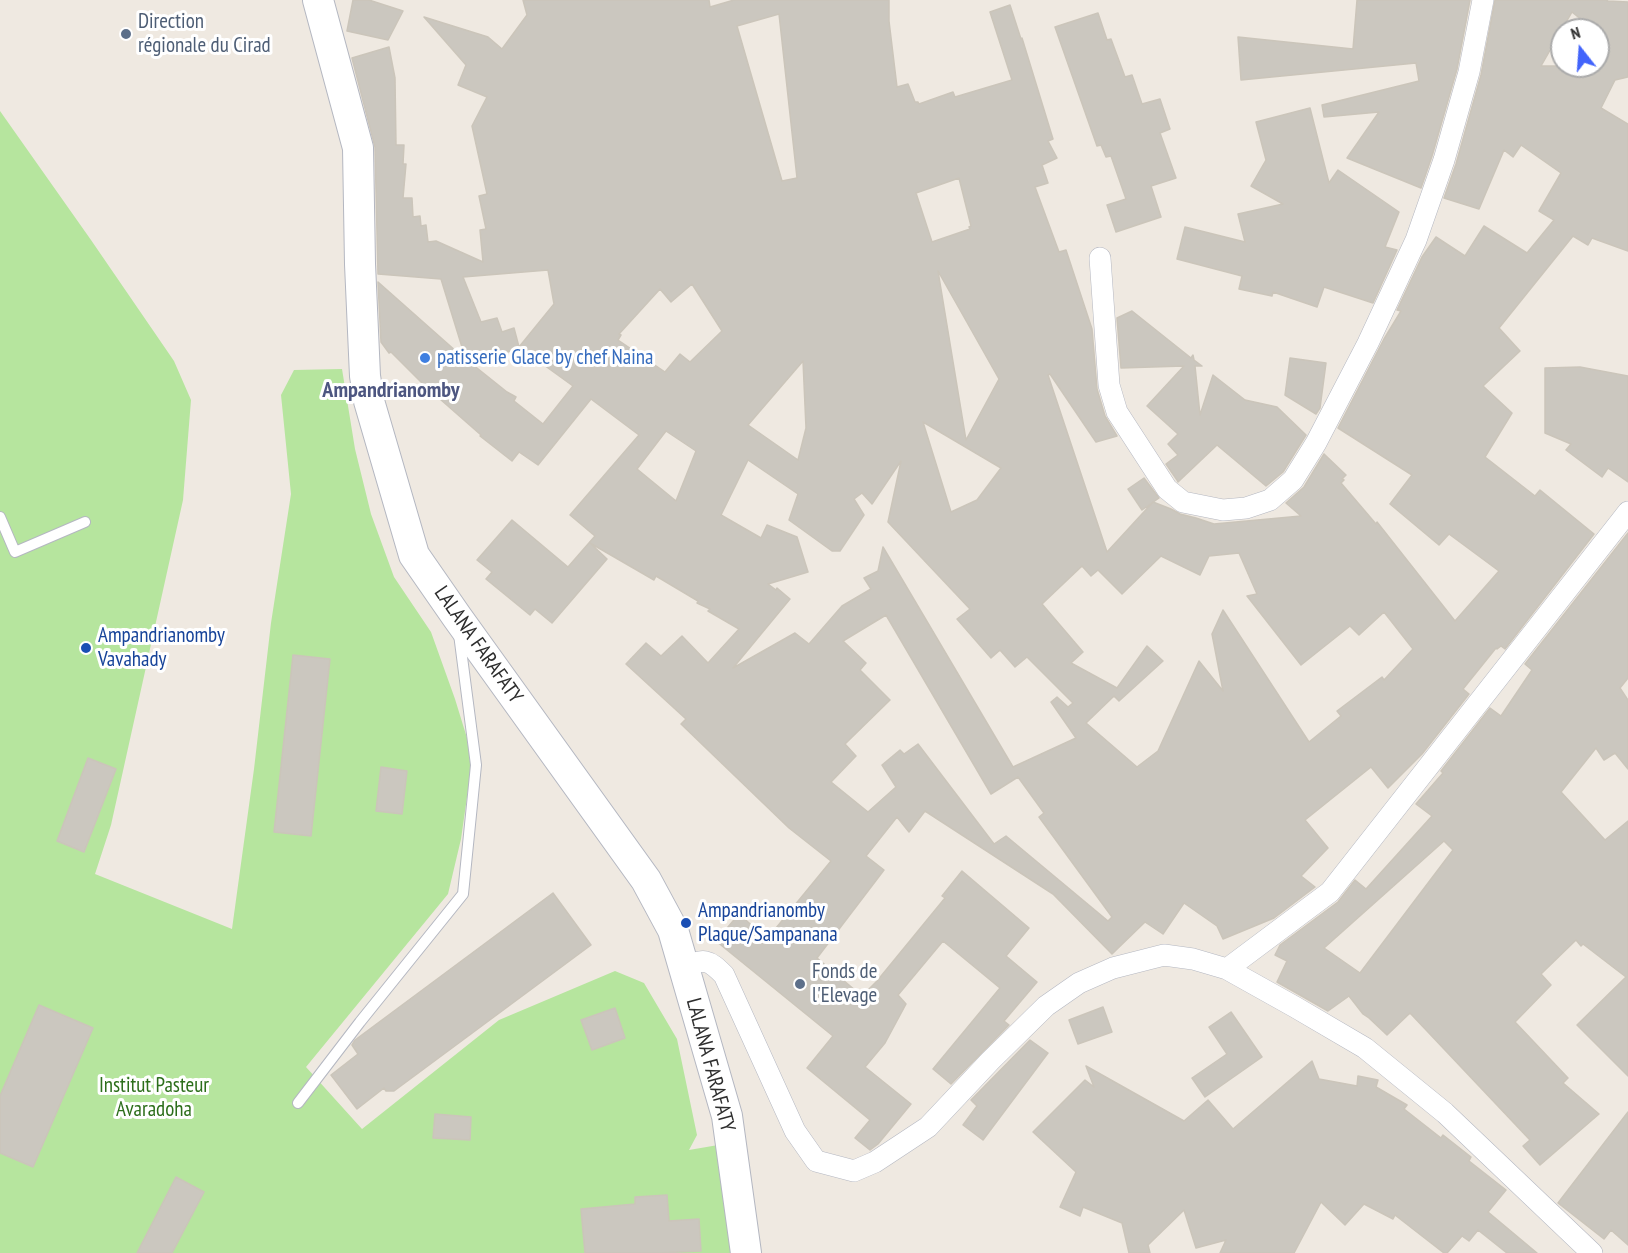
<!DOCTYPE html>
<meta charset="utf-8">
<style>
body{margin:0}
#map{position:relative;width:1628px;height:1253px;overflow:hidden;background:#efe9e1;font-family:"PT Sans Narrow",sans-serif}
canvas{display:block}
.north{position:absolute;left:1550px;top:18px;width:60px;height:60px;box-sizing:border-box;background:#fff;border:2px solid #ababab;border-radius:50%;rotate:343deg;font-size:16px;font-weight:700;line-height:24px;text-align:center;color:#2e2e2e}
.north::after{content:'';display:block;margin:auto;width:21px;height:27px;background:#4264fb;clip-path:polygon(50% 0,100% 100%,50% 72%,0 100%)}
</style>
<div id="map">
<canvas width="1628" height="1253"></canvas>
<div class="north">N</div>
</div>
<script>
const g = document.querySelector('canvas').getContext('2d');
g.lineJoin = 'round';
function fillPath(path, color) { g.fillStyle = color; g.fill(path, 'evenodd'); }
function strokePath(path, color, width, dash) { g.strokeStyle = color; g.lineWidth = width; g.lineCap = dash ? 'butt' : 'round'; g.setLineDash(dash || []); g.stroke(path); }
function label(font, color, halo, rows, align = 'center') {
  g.font = font + ' "PT Sans Narrow",sans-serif'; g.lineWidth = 6; g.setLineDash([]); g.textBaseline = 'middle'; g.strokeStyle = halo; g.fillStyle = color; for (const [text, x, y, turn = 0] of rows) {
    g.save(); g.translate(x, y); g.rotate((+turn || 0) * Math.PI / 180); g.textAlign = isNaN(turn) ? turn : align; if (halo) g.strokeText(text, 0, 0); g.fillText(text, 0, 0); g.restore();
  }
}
fillPath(new Path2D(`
 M0,111l91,129 83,121 17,39 -8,100 -72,325 -16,49 137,55 22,-160 17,-146 20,-129 -10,-99 13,-25 48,-1 13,80 16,65 23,63 37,55 24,67 12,39 4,31 -10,70 -13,55 -142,173 56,62 137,-109 116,-49 29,12 33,56 20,96 -8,15 35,-6 11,109h-735z`), '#b6e59e');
const building = new Path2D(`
 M353,0h16l34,11 -15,29 -41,-9z
 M523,0h186l1,7 24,-7h155v21l8,66 11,-3 7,18h3l1,2 34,-12 2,5 57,-17 -22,-68 20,-7 11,34 1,-1 31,101 -5,2 9,17 -15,7 6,18 -13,4 24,65 7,-2 26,79 5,60 8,27 12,20 -21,6 -46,-68 -2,1 59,177 46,-50 18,7 9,5 16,4 18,6 87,-8 -15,-13 18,-16 20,-33 22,21 -4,4 2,1 -3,3 35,41 1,-2 78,99 44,-50 -50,-37 -10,11 -49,-41 22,-29 -74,-47 46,-89 17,-28 -4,-1 25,-53 14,-20 29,19 19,-30 43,27 27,-33 -15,-9 22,-38 -40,-28 -8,12 -9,-7 -25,59 -35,-11 12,-34 25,-89 14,-75h111l2,1 20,1v75l-13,3 -14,28 27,16v127l-36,-13 -4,7 -15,-9 -74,92 21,23 -37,35 29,27 -27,44 50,39 5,-6 54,44 -89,115 -4,-3 -4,3 -1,-1 -33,41 6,5 -47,60 -34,34 -17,-21 -66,53 23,28 -27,28 14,11 -41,31 -51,21 -6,-13 -33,-23 -21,31 -18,-12 -33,32 -59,-60 -128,-83 -16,21 -12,-15 -31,39 18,14 -67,88 45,38 15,-15 68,-83 -3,-2 20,-25 67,57 -23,28 31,26 -33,39 5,4 -58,59 -18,-15 67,-81 -57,-47 -45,54 8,9 -21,39 -20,24 46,37 -33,40 -8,6 -15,-12 15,-18 -63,-52 26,-32 -117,-95 23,-27 28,25 64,-78 -42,-33 -108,-104 5,-5 -60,-55 20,-21 15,13 21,-20 26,27 31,-34 -31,-18 2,-2 -13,-6 1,-2 -42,-25 -2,4 -64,-37 17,16 -55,64 -17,-14 -5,6 -44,-36 6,-7 -15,-12 35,-40 56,47 27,-31 -25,-21 69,-80 -48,-36 -53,66 -19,-13 -7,9 -32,-25 1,-1 -57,-50 -33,-33 -2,1 -8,-11 -3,-60 88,78 -25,-81 -63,-5 -3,-127 -23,-89 37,-11 6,31 1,67h8l-1,19h3l-3,34h9l1,19 7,-1 1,10 5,-1 2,17 8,-1 47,21 -3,-32 6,-1 -7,-33 8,-2 -15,-68 15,-29 -29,-12 8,-20 -42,-48 64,20 14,12 25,-34zM1572,12l22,18h4v36h-57zM779,14l18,164 -15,3 -45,-155zM959,178l12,48 -2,1 1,2 -38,13 -16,-49zM548,270l6,34 -35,43 -5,-19 -12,4 -5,-14 -16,4 -18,-45zM938,271l61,108 -33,61zM692,284l30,47 -32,31 -10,-8 -15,18 -47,-32 3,-5 -2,-1 41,-45 11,13zM519,347l54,39 -30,38 -29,-23 2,-4 -9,-5 -35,-28 48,-16zM803,361l3,67 -8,32 -50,-35zM923,422l78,46 -24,32 -26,12zM666,431l30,20 -20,50 -39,-32zM748,460l50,34 -9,26 43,31h8l24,-36 -10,-16 8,-6 10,11 29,-43 -13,61 82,87 -13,10 34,39 9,-8 15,17 12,-10 46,46 -5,4 -11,-10 -6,5 25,36 -63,29 -130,-220 -5,24 -14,7 7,11 -29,17 -33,38 -14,-11 -62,35 57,-69 -13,-11 -1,2 -8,-6 40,-12 -11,-35 -30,-12 -6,13 -40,-23zM1239,553l18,41 -10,2 54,69 49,-39 9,9 25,-23 29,37 -29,31 -2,-3 -45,34 4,5 -32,26 -86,-132 -11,24 11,57 -24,-30 -41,90 -21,16 -51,-44 28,-27 5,5 44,-40 -16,-15 -30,42 -46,-25 12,-11 -41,-48 40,-38 9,10 7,-6 24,24 39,-38 39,19 9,-19zM886,615l105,179 27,-17 26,36 -5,4 73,100 -4,4 -102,-85 -12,8 -76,-100 -14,10 -4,-4 -18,15 14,22 -28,25 -37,-30 25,-26 -11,-12 45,-44 -30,-30 6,-7 -23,-22z
 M1357,0h113l-13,69 -25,87 -11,32 -74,-30 32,-46 -55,5 -2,-12 97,-24 -3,-18 -175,17 -3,-43 115,12z
 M1098,13l9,27 4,-1 14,38 7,-2 10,29 18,-5 10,30 -10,4 16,45 -25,8 10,31 -45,15 -9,-27 19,-6 -15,-43 -5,1 -5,-12 -4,1 -42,-119z
 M1310,108l19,75 9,-13 61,42 -14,35 12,3 -24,53 -49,-16 -7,20 -44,-15 -1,4 -33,-7 3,-13 -65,-17 8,-32 60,15 -7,-28 45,-10 -32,-18 15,-26 -10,-38z
 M1132,311l59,47 2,-3 1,5 8,6h-7l5,49 13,-40 32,25 32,7 29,28 -23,37 -17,14 -49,-41 -39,37 -1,-2 -11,-16 12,-9 -10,-11 10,-10 -31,-28 37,-40 -63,2 -4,-50z
 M1290,358l36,5 -6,45 -4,6 -31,-19z
 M1580,367l48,9v106l-20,-14 -6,9 -36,-27 5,-6 -26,-11v-65z
 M1144,478l15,20 -17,12 -14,-21z
 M1628,533v145l-8,10 8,12v69l-13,-16 -11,7 -8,-12 -35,44 44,48 23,-19v255l-51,-51 49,-48 -43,-33 -2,2 -5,-6 -35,34 10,11 -36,37 53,56 -5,5 36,31 -59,51 -17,-19 7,-6 -120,-127 -23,22 -18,-17 -6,-4 -14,-18 -21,15 -51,-29 10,-21 -12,-6 5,-10 58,-43 17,-22 11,9 66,-73 -16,-12 27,-31 -2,-2 49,-63 11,8 31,-46 -7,-6zM1444,841l9,9 -93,123 -36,-25z
 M293,655l37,4 -19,177 -37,-4z
 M88,758l28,11 -32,83 -27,-11z
 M381,767l26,4 -5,43 -26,-3z
 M553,893l38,52 -197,146h-8l-2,-3 -27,21 -26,-34 27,-21 -6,-9 3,-5z
 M39,1005l54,23 -60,139 -33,-14v-57z
 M1103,1007l9,25 -34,12 -9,-24z
 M615,1008l10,30 -33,12 -11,-30z
 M1231,1012l31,45 -57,40 -13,-19 35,-24 -18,-27z
 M1030,1040l18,13 -65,87 -20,-15 14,-19 -6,-6z
 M1312,1061l7,18 38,7 1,-10 20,4 -2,7 31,18 -3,4 37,29 2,-3 28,22 -2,4 37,29 -18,22 49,41h-30l-29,-23 -9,11 -7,-5 -15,17h-3l-49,-38 -2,4 -29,-15 -19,21 -24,-23 -27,51h-74l6,-13 -30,8 -12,-38 -36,35 2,8h-21l-7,-30 -39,-16 -3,9 -20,-9 16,-35 -43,-40 52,-52 9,7 -8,-21 98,55 24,-21 25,29z
 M1628,1112v133l-17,-15 -7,9 -46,-36z
 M435,1114l36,3 -1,23 -37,-2z
 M176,1177l28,15 -32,61h-35z
 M667,1195l2,26 30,-2 2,32 -43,2h-73l-4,-44 54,-5v-7z`);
fillPath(building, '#cbc7bf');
strokePath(building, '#cbc5ba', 1.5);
const service = new Path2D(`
 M0,517l15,35 70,-30
 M298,1103l62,-81 103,-128 13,-129 -17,-131`);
const minor = new Path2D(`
 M1100,258l9,127 8,27 50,77 16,13 40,8 23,-2 24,-8 23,-20 23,-37 52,-100 48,-103 28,-80 25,-88 14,-72
 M684,968c20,-10 24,-9 40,7l71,156 21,30 38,10 21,-9 53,-35 62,-66 56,-55 33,-23 34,-15 51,-13 29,4 34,10 68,38 70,41 80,65 147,140
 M1227,969l103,-77 298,-380`);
const secondary = new Path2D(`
 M318,0l40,148 2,116 5,112 4,25 45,154 43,62 189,263 27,50 54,186 19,137`);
strokePath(service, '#b4b7c1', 12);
strokePath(minor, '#b4b7c1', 22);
strokePath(secondary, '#b4b7c1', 32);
strokePath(service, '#fff', 10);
strokePath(minor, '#fff', 21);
strokePath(secondary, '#fff', 30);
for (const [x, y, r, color] of [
 [126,34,6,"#5c6f8a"],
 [425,358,6,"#3f7fe0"],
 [86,648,6,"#1a4fb4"],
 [686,923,6,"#1a4fb4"],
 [800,984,6,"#5c6f8a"]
]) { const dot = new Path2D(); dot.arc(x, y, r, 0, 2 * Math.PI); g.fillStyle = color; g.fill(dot); strokePath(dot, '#fff', 2); }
label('21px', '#4e5e75', '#fff', [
 ["Direction",138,22],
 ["régionale du Cirad",138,46],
 ["Fonds de",812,972],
 ["l'Elevage",812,996]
], 'left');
label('21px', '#366cbe', '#fff', [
 ["patisserie Glace by chef Naina",437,358]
], 'left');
label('21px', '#164399', '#fff', [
 ["Ampandrianomby",98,636],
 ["Vavahady",98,660],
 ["Ampandrianomby",698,911],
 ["Plaque/Sampanana",698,935]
], 'left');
label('21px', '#2e2e2e', '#fff', [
 ["LALANA FARAFATY",478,645,55],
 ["LALANA FARAFATY",710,1065,75]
]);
label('21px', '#2c6e1b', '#fff', [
 ["Institut Pasteur",154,1086],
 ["Avaradoha",154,1110]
]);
label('bold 22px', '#4d5680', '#fff', [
 ["Ampandrianomby",391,391]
]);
</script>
